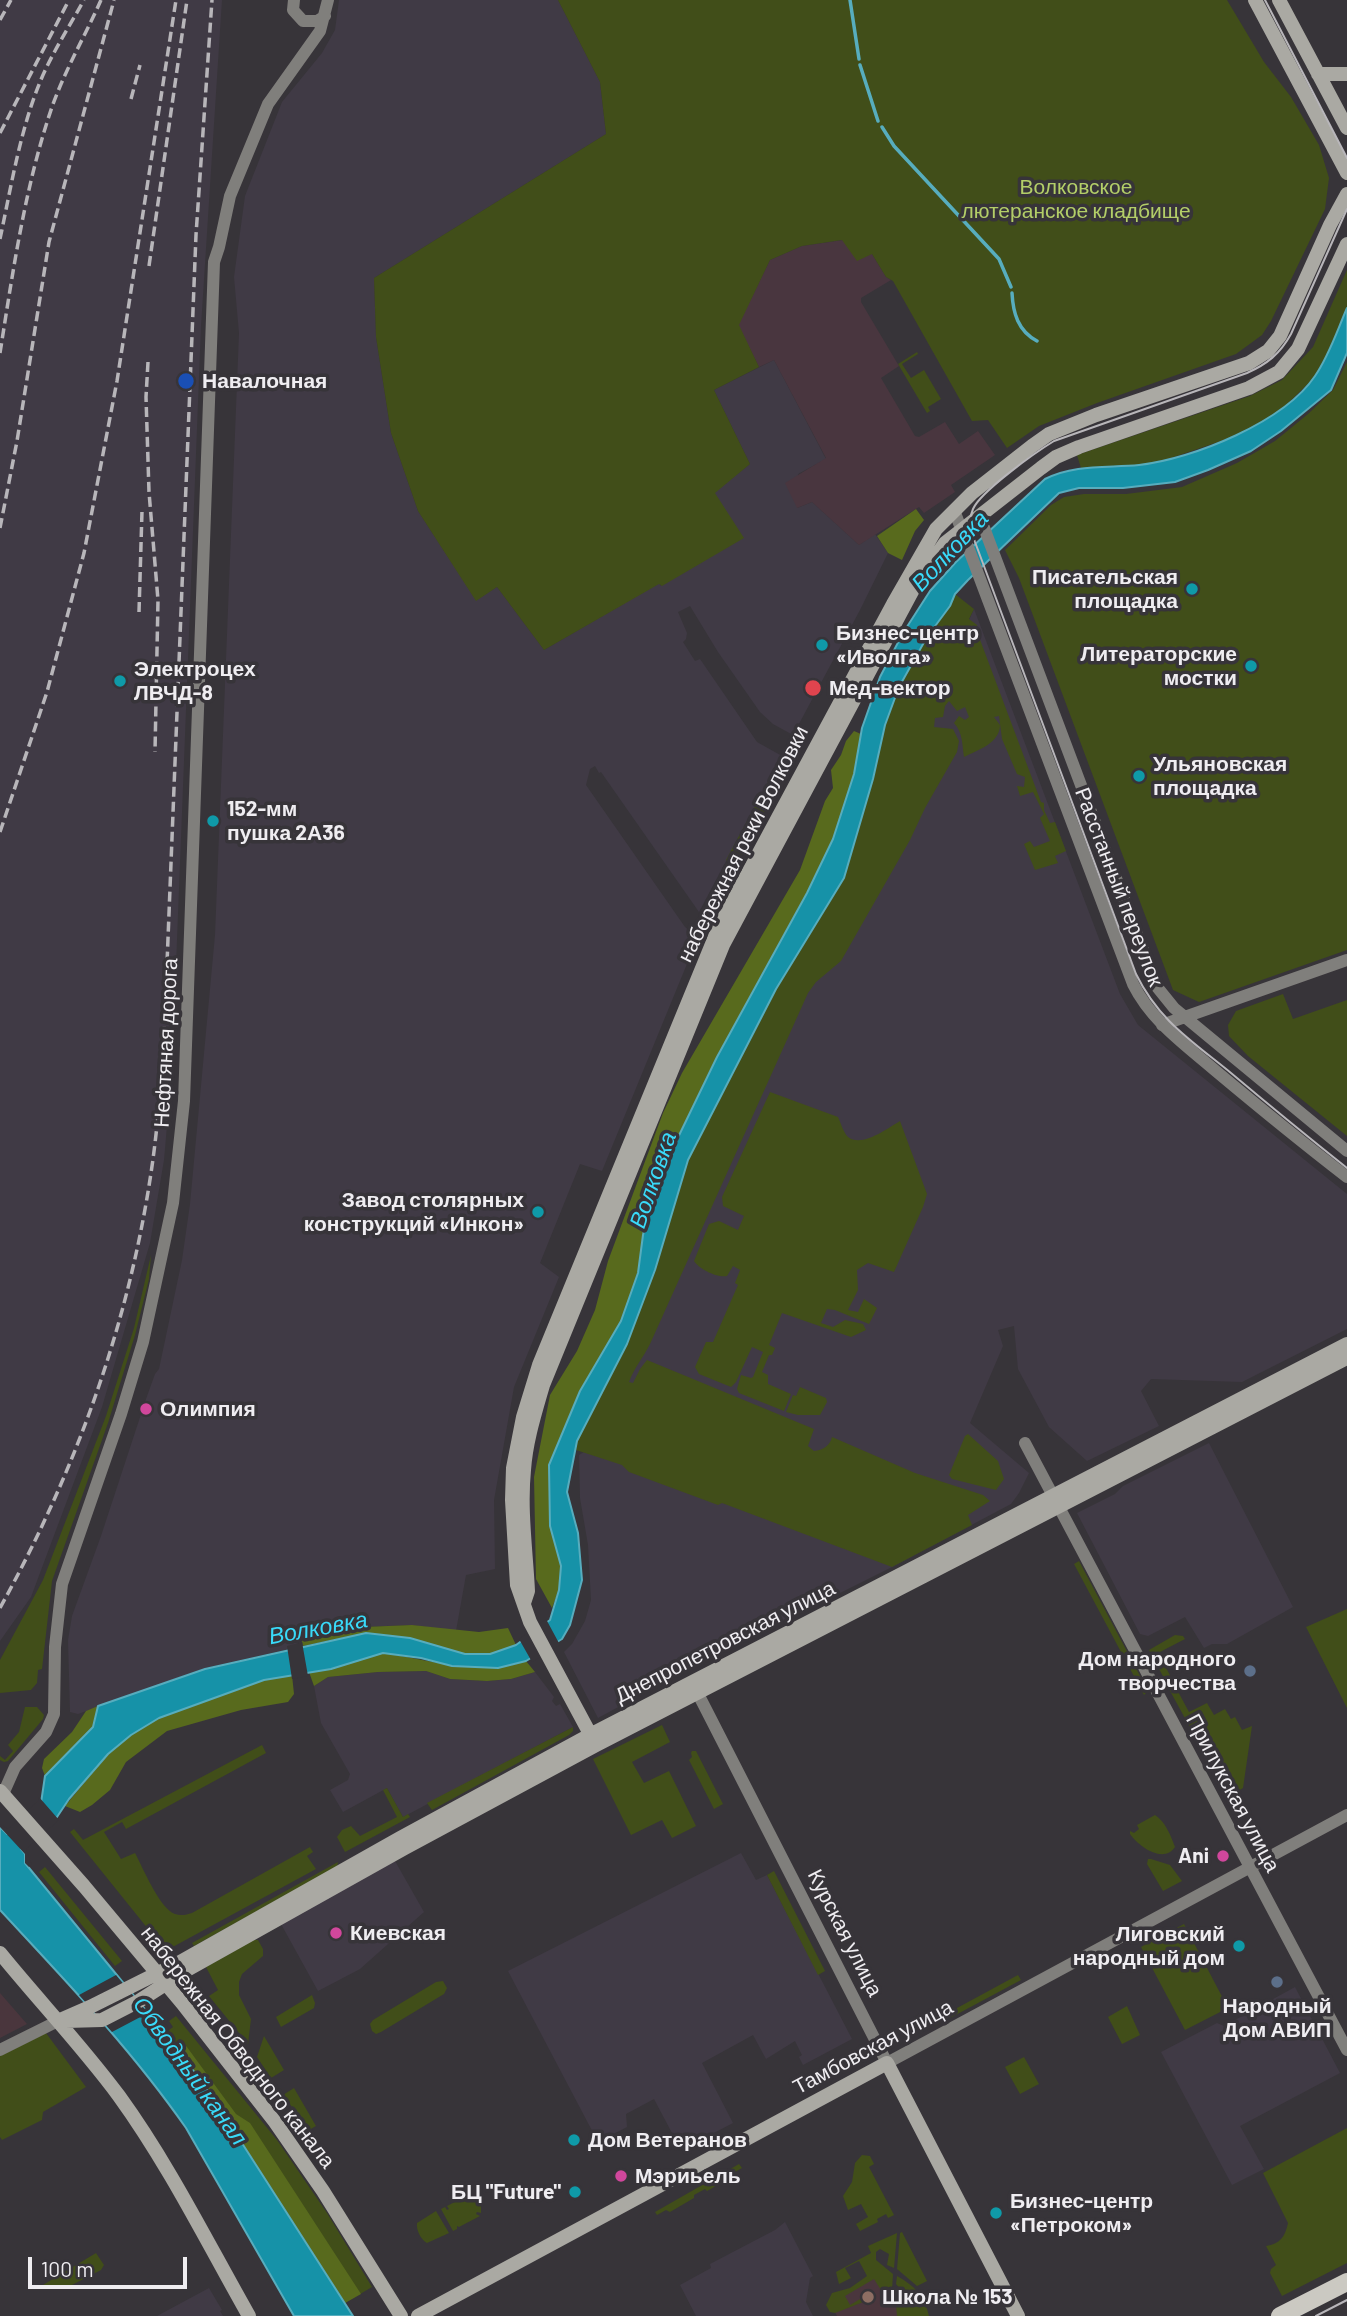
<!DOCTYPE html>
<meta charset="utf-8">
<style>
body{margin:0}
#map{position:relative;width:1347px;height:2316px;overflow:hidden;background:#373439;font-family:Barlow,sans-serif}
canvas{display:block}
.scale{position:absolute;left:28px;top:2257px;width:159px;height:32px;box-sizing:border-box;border:4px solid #efedf1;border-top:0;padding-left:9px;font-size:21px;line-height:24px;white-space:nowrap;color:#efedf1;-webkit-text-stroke:5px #373439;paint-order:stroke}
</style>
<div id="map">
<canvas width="1347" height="2316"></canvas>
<div class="scale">100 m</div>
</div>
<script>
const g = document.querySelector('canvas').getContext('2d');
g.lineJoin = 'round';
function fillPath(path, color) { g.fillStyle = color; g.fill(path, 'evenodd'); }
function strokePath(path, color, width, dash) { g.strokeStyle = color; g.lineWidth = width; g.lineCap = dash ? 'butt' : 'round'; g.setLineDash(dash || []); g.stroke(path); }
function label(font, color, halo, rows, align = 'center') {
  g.font = font + ' Barlow,sans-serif'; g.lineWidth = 7; g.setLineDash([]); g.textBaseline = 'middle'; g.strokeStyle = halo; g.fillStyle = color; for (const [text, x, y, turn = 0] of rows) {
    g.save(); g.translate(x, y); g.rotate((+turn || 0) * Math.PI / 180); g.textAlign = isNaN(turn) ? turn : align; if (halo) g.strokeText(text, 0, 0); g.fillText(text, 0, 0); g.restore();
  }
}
fillPath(new Path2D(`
 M0,0h222l-21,326 -29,742 -8,92 -14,83 -48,164 -71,190 -31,44z
 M339,0h219l42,82 6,52 -232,144 2,59 15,96 27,78 58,89 21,-13 47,63 115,-67 2,3 54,-94 35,-28 -36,-74 60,-30 52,99 -28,15 -1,34 15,-6 47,43 16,-11 13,19 -28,57 -67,125 -20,-11 -13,-12 -42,-60 -28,-46 -12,6 9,21 -1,6 -3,3 12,19 5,-2 57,83 25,14 -83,156 -98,-140 -2,1 -4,-7 -5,3 -4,16 99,142 13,10 -96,234 -22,-7 -40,99 19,14 -45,110 -20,113 1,69 -29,6 -10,56 -44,-6 -49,2 -61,9 1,10 -98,22 -127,46 -8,-2 -2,-72 4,-24 29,-80 45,-137 9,-25 4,-5 23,-109 8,-56 25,-269 24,-602 -5,-56 11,-81 37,-94 40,-49 13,-23z
 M974,609l146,385 18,31 209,169v135l-105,53 -91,-3 -10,12 18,35 -72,35 -38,-34 -31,-58 -4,-43 -16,4 5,16 -33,77 59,50 -10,20 -8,11 -119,63 -198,99 -96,52 -34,-66 8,-8 13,-23 6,-21 -3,-55 -8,-47 -1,-43 5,-3 7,2z
 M1209,1443l84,164 -66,37h-15l-8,4 -19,-31 -37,19 -8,-2 -63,-121 38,-19 8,-8z
 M426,1671l24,8 37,2 24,-2 24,-7 19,25 -2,4 4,5 4,-2 13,23 -170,90 -16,-29 -44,24 -13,-22 18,-10 2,-6 -29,-51 -7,-37 14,-9 50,-5z
 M741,1853l15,27 11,-5 85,164 -49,26 -4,-8 3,-2 -7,-14 -29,18 -13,-24 -51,28 31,60 -52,27 -27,-51 -28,15 1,13 -29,15 -90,-171z
 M395,1861l29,51 -64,57 -42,22 -37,-67z
 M1295,1987l45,86 -100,53 24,43 -32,16 -71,-133 56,-29 7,3z
 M785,2222l28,54 -3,2 -4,24 7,14h-117l-16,-31 31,-17 -1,-4 65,-34z
 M209,2288l13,22 -2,1 3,5h-66z`), '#403a45');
fillPath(new Path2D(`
 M0,1993l27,31 -27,14z
 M884,2271l22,45h-69l-7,-13z`), '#4a363d');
fillPath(new Path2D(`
 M843,240l29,14 14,23 5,3 -30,18v4l38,64 -18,12 34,58 4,1 26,-15 14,22 19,-13 17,24 -44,30 4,7 -31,21 -5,-6 -60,38 -47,-43 -15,6 -12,-25 41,-25 -52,-98 -15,7 -21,-42 32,-65 32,-14z`), '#49363f');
fillPath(new Path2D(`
 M558,0h669l37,62 27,35 28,48 10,33 -4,31 -54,112 -9,14 -26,19 -139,49 -58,23 -32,22 -19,-28 -16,1 -79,-140 -7,-4 -14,-23 -15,7 -15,-21 -40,6 -32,14 -31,65 20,42 -45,23 36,74 -35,29 29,45 -82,48 -3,-2 -115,66 -47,-63 -21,14 -58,-90 -27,-78 -15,-96 -2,-59 232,-144 -6,-52z
 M1347,270v38l-20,47 -12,22 -32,31 -25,17 -34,15 -62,21 -24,4 -57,3 -4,-13 173,-59 32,-16 31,-33z
 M917,352l1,2 -16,10 9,14 13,-8 17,29 -13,8 2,4 -3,2 -29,-49z
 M1347,362v588l-148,52 -26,-12 -154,-412 -14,-28 46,-45 13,-8 20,-3h42l56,-7 55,-24 38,-22 33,-27 25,-24z
 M955,594l19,15 -5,10 8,6 -1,4 65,173 3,1v7l6,13 5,-1 11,29 -11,5 3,7 -23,7 -11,-26 6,-3 4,6 16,-6 -10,-23 4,-4 -11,-22 -13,4 -3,-10 7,1 1,-10 -8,-3 -15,-35 -3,-23 -5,1 6,8c0,18 -22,25 -36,32 -2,-13 -1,-24 -10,-34l5,-7 6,4 4,-3 -4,-10 -8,4 -8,-10 -4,5 -2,11 -8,1 -1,9 19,2 6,12 -2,11 -32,56 -15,32 -69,121 -25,21 -8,11 -158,351c-7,14 -16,24 -21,38l4,1 7,-14 7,-9 167,69 -6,17 6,5c9,-1 16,-5 18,-14l83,36 68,22 7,6 -22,14 4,10 -80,42 -170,-64 -4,2 -89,-33 -7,-7 -46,-15 1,-9 50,-97 28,-74 33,-110 88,-171 68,-111 29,-99 12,-54 14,-38 28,-50 23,-31z
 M782,756l9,5 -55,105 -10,-6z
 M1283,994l10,25 54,-19v136l-99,-80 -19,-20 -1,-11 8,-14z
 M770,1092l68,25c3,6 5,15 10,20 14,11 40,-9 52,-16l27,73 -4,13 -29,65 -26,-9 -11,7 1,20 -10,20 10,2 6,-13 13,9 -8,16 -34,-14 -8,-1 -6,14 12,4 12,-7 18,4 3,6 -15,7 -69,-24 -13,32 6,3 -3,7h-3l-7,17 6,3v9l23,10 -7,17 -45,-18 -2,-4 4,-14 10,3 2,-1 10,-25 -11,-5 -16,35 -5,5 -32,-13 -4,-7 11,-25h7l25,-57 -3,-2 5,-13 -7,-4 -6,10c-10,2 -28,-7 -33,-15l15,-37 10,-3 19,9 6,-14 -21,-10 -1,-9z
 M151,1255l-2,24 -14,56 -27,88 -56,158 -10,88 -4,1 -1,13 -6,7 -31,3v-33l43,-80 63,-164 28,-88z
 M800,1387l26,11 1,4 -7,13h-22l-12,-3 7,-17 3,1z
 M968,1434l30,27 6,18 -8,11 -44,-11 -3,-4 16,-39z
 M1079,1561l69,130 -4,4 -70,-131z
 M1347,1609v99l-41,-81z
 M1175,1635l8,1 2,3 -27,14 14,26 -6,3 -17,-32z
 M1175,1686l14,26 18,-9 7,12 11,-6 6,10 4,-2 7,13 10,-4 -9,62 -15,9 -59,-108z
 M25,1707h12l7,8 -1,4 -35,42 -4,1 -4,-2v-4l5,4 8,-9 -5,-6 11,-13z
 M662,1725l8,17 -38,20 12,21 25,-12 27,55 -24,12 -10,-18 -31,15 -38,-76z
 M573,1727v4l-4,4 -137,75 -5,-7z
 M262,1745l4,8 -140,76 -4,-7 -18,10 17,27 14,-6c8,15 25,56 40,61 6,2 11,1 17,-1l118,-66 3,5 -6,4 9,13 -147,80 -4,1 -95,-118 4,-3 9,11z
 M692,1751h4l27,53 -9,5 -25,-49 3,-3 -1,-4z
 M387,1788l16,29 5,-3 2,3 -65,35 -8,-15 5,-7 9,-4 9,10 37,-19 -14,-27z
 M1155,1815c10,6 16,21 20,32 -11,17 -36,0 -45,-13v-3l4,2 5,-4 -2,-4z
 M1151,1859l19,6 12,16 -19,10 -16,-27 1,-5z
 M338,1862l-1,5 -143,79 -2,-3z
 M45,1867l77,94 -7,5 -76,-94z
 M774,1871l51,100 -7,4 -51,-100z
 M1184,1924l44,84 -43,22 -44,-83z
 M254,1940h4l5,9v7l-21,18 -3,8v13l12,24 -3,25 -39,-48 9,-6 -12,-23z
 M1018,1975l3,5 -86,46 -2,-5z
 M443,1981l4,7 -3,6 -63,38 -5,2 -4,-3 -2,-7 3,-4 63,-38z
 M312,1995l3,8 -1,5 -33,19 -5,-10z
 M1127,2006l13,29 -18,9 -14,-27z
 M176,2016l101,124 50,73 45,74 -27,16 -165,-251 -15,-19 8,-6 -4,-6z
 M46,2033l40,54 -43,25 -1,8 -40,20 -2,-3v-81z
 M264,2036l20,34 -13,8 -14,-21z
 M1024,2057l15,27 -19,10 -15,-27z
 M294,2088l22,38 -7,4 -26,-35z
 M1347,2128v135l-65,33 -12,-23 1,-4 5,-4 -10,-19c14,-2 19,-9 22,-23l-25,-50z
 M862,2155l8,1 4,8 -5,3 25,48 -6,3 -2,-4 -9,5 1,3 -18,9 -4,-7 12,-7 -7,-13 -13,6 -5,-14 9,-14 3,-19z
 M739,2164l3,4 -9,5 1,3 -27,15 -2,-2 -11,6v3l-24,14 -4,-2 -9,5 -2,-3z
 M474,2192l7,14v7l-4,-1 -1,2 4,2 -21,11 -2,-1v3l-4,2 -12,-22 4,-2 2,3 2,-1 -2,-3z
 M436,2211l13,22 -22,10c-6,-3 -11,-13 -10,-20z
 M902,2232l25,49 -10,5 -20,-17 3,-36z
 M897,2233l-3,35 -7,-3 2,-11 -9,-5 -4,3v8l17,14 -2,32 -17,-27 -29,17 5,9 17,-10 5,2 -1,2 -36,14 -5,-1 -4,-7 6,-12 18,-5 17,-12 -8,-15 -14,7 6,10 -12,6 -3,-12 35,-19 -3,-7z
 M96,2253l8,12 -3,5 -31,16 -27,-1z
 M897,2276c17,9 28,21 32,40h-32l-2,-23 1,-3 4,1 1,-1 -5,-6z`), '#414e19');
fillPath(new Path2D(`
 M916,509l8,11 -9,11 -13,29 -14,-7 -11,-17z
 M854,731l7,3 -7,40 -21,65 -26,54 -90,164 -63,130 -11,48 -5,38 -17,48 -41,70 -30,135 11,40 -2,24 -7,18 -16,-29 -2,-102 16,-82 27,-44 18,-41 13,-49 55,-148 19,-40 118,-203 25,-69 8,-13 -2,-18 10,-15 5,-14z
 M412,1625l67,7 29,-4 8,17 -26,9h-25l-55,-16 -44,-5 -63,13 -2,-10 62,-9z
 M383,1653c48,7 95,23 143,8l9,11 -24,7 -24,2 -37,-2 -24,-8 -48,1 -50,5 -14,9 -5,-14 22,-3z
 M292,1675l2,19 -6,8 -47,8 -74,21 -41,31 -16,28 -18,15 -12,7 -15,-6 43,-52 23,-19 28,-17 105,-38z
 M98,1706l-5,21 -48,49 -3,-8 2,-9 28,-27 14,-21z
 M180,2043h4l52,71 14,9 111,171 -16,9 -132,-205 -37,-51z`), '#586a1d');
const water = new Path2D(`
 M1347,308v45l-16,37 -50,41 -30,20 -43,19 -33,12 -52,6h-44l-20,5 -91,87 -13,14 -5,12 -23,31 -28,50 -14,38 -12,54 -29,99 -68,111 -88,171 -33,110 -28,74 -50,97 -10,51 11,41 4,47 -12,45 -8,14 -36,22 -28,7 -46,-2 -31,-8 -38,-5 -52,16 -67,11 -105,38 -28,17 -23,19 -39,45 -12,18 -36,32 4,5v9l155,189 33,46 140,218h-59l-108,-188c-55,-79 -121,-148 -186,-218v-83l7,7 34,-31 4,-27 48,-49 5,-21 107,-37 161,-36 44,5 55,16h25l26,-9 34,-25 9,-30 2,-24 -11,-40 -1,-61 31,-74 41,-70 17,-48 5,-38 11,-48 63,-130 90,-164 26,-54 21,-65 8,-46 18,-51 23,-44 27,-42 26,-29 89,-83c29,-15 62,-11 94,-14 54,-6 145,-43 176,-89 14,-20 22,-45 32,-68z`);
fillPath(water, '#1692a8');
strokePath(water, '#57adbe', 2);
fillPath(new Path2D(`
 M546,1619l14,26 -28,17 -13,-23z
 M302,1642l6,34 -16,3 -5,-33z
 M39,1797l20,23 -33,29 6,16 -3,2 -4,-4v-9l-25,-27v-3l8,5 30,-28z
 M116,1975l32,38 -36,19 -33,-37z`), '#373439');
strokePath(new Path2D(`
 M850,0l9,59
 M860,65l18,56
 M882,127l12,19 105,113 12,28
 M1012,293c1,20 6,38 25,48`), '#57adbe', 3.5);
strokePath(new Path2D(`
 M294,0l-1,10 10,11h14l8,-5
 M954,510l179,474c19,38 53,61 84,88 43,36 86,71 130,105
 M980,517l177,470 17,21 173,143
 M1162,1025l185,-65
 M1025,1443l322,607
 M693,1684l194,379 460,-248
 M3,1794l12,-27 31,-35 8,-18 1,-67 7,-63 59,-170 22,-72 30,-139 11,-102 30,-839 5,-15 11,-51 38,-92 52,-73 8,-31
 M0,2050l58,-29`), '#807f7c', 12);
strokePath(new Path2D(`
 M1255,0l92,173
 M1279,0l68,128
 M1318,74h29
 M524,1603l4,-12c-2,-40 -8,-81 -4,-121 2,-29 11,-57 19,-85l180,-440 192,-359 30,-43 96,-75 15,-11 23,-10 170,-59 30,-16 19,-23 49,-105
 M596,1745l-66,-123 -13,-37 -5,-85 1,-32 10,-51 16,-52 180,-438 174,-323 43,-75 36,-36 60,-47 17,-12 47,-19 153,-52 19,-12 12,-15 50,-111 17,-31
 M0,1791l84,95 98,117 93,119 48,69 78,125
 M0,1953c39,48 82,93 119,143 50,69 88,146 130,220
 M58,2021l32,-14 90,-45 220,-124 190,-103 757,-391
 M66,2021l36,-1 37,-19 48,-31 218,-122 191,-103 751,-387
 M418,2316l469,-253 131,253`), '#aaa9a3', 14);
strokePath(new Path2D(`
 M1280,2316l67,-34`), '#cbc9c2', 18);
strokePath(new Path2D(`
 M1265,0l82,158
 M1347,209l-56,125c-11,20 -24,30 -44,39l-193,68c-18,11 -73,50 -81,68 -5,11 -2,21 2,33l161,432c23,47 56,67 95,99 38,32 77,64 116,95
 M1316,2316l31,-16`), '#b8b6ba', 2);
strokePath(new Path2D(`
 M0,20l11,-20
 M131,99l9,-34
 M0,133l69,-133
 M0,239c11,-52 20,-108 40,-157 12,-29 29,-55 44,-82
 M149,266l38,-266
 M0,353c13,-82 25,-167 52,-246 13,-37 33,-71 49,-107
 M148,362l-2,35 3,95 9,108 -3,152
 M0,528l17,-87 32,-199 65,-242
 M139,612l3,-101
 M0,832l47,-140 37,-139 33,-172 59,-381
 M0,1608c75,-136 128,-281 151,-435 8,-53 11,-106 14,-159l31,-779 16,-235`), '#b8b6ba', 3.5, [10, 5]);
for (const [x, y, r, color] of [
 [186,381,9,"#1a4fb4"],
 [1192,589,7,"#0f9aa8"],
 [822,645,7,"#0f9aa8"],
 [1251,666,7,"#0f9aa8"],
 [120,681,7,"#0f9aa8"],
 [813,688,9,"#e0444e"],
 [1139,776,7,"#0f9aa8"],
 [213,821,7,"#0f9aa8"],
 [538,1212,7,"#0f9aa8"],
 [146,1409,7,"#d1479c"],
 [1250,1671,7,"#5c6f8a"],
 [1223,1856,7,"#d1479c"],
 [336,1933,7,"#d1479c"],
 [1239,1946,7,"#0f9aa8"],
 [1277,1982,7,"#5c6f8a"],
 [574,2140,7,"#0f9aa8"],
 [621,2176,7,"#d1479c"],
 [575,2192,7,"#0f9aa8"],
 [996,2213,7,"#0f9aa8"],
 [868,2297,7,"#8d6e63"]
]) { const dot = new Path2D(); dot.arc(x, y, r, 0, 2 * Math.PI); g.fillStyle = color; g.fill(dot); strokePath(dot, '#373439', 2.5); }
label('21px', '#b3ce68', '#373439', [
 ["Волковское",1076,187],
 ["лютеранское кладбище",1076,211]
]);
label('bold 21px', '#efedf1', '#373439', [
 ["Навалочная",202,381],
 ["Писательская",1178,577,"right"],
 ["площадка",1178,601,"right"],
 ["Бизнес-центр",836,633],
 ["«Иволга»",836,657],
 ["Литераторские",1237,654,"right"],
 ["мостки",1237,678,"right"],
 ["Электроцех",134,669],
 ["ЛВЧД-8",134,693],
 ["Мед-вектор",829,688],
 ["Ульяновская",1153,764],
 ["площадка",1153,788],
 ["152-мм",227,809],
 ["пушка 2А36",227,833],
 ["Завод столярных",524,1200,"right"],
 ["конструкций «Инкон»",524,1224,"right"],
 ["Олимпия",160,1409],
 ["Дом народного",1236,1659,"right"],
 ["творчества",1236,1683,"right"],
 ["Ani",1209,1856,"right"],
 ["Киевская",350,1933],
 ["Лиговский",1225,1934,"right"],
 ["народный дом",1225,1958,"right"],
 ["Народный",1277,2006,"center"],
 ["Дом АВИП",1277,2030,"center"],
 ["Дом Ветеранов",588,2140],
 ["Мэриьель",635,2176],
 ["БЦ \"Future\"",561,2192,"right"],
 ["Бизнес-центр",1010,2201],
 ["«Петроком»",1010,2225],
 ["Школа № 153",882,2297]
], 'left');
label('21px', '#efedf1', '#373439', [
 ["набережная реки Волковки",743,844,-63],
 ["Расстанный переулок",1119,887,69],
 ["Нефтяная дорога",166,1043,-87],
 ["Днепропетровская улица",725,1642,-27],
 ["Прилукская улица",1233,1793,62],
 ["Курская улица",845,1933,63],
 ["набережная Обводного канала",238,2047,52],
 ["Тамбовская улица",873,2047,-28]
]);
label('italic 23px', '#39daf9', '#373439', [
 ["Волковка",950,551,-47],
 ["Волковка",653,1180,-71],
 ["Волковка",318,1628,-10],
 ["Обводный канал",190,2071,54]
]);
</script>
